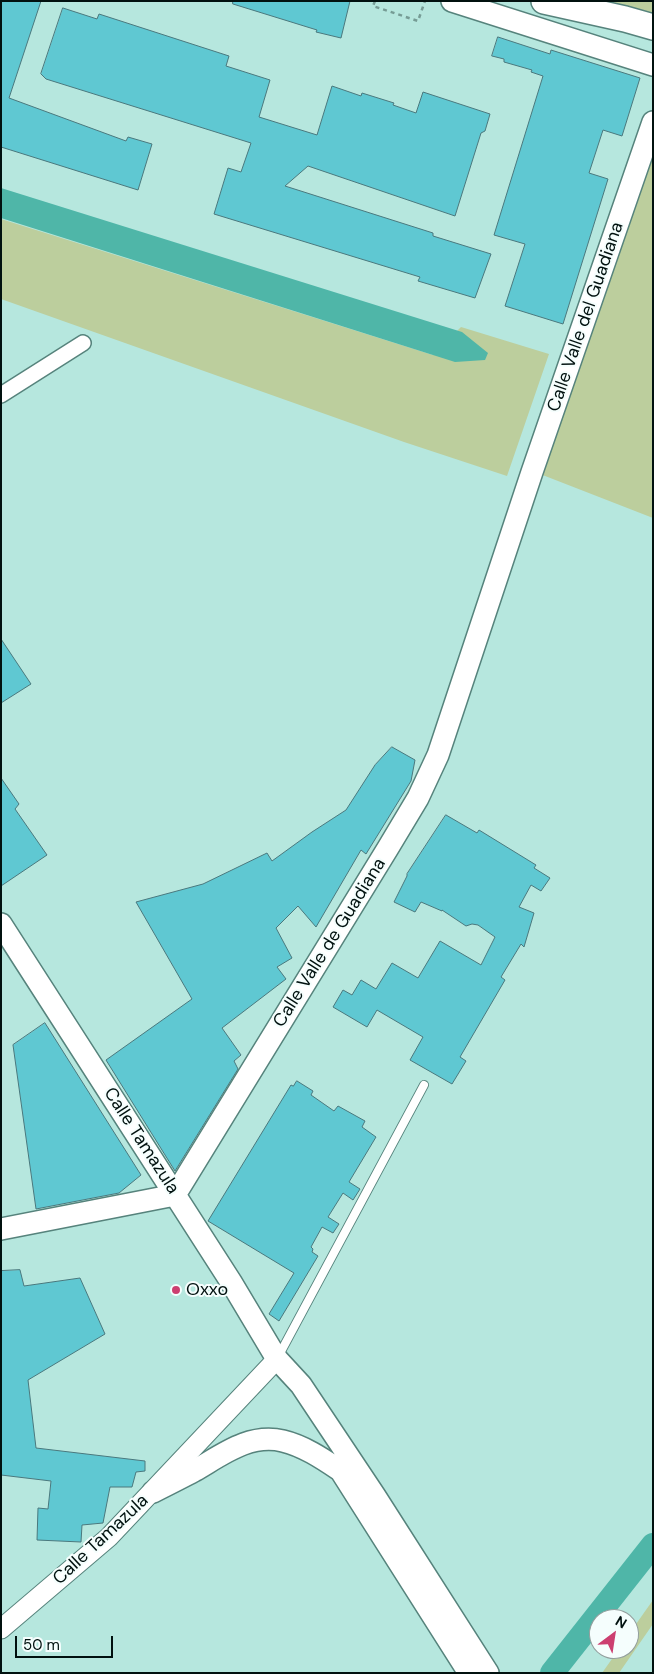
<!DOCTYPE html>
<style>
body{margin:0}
#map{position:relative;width:654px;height:1674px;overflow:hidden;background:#b6e7de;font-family:"DM Sans",sans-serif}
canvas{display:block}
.frame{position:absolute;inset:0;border:2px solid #01110f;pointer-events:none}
.north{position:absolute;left:589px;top:1609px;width:50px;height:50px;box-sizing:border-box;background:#f5fefd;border:1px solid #939f9e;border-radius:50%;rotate:31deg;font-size:14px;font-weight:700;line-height:20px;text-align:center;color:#01110f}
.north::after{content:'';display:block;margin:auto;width:18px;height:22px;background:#cc3f70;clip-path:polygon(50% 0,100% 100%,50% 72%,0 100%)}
.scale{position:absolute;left:15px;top:1636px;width:98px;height:22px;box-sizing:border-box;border:2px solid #01110f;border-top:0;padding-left:6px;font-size:15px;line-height:18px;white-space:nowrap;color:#01110f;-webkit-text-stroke:4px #f5fefd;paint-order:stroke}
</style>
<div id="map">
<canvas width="654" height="1674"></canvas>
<div class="frame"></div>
<div class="north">N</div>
<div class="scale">50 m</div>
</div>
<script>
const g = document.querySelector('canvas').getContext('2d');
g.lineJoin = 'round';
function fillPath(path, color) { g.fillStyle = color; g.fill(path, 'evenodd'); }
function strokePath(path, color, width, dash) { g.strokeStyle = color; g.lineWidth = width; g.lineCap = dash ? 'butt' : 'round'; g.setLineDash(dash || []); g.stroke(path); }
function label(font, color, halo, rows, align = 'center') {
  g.font = font + ' "DM Sans",sans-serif'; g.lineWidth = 4; g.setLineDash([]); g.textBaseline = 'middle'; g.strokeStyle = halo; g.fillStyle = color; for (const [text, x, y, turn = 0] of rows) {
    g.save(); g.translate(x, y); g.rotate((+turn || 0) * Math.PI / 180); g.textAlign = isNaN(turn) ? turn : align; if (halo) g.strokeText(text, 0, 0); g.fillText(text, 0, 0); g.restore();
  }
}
fillPath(new Path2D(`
 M553,1h98l2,1v19z
 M653,138v380l-113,-44z
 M1,219l432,136 28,-28 88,27 -42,122 -103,-34 -403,-143z
 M653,1600v24l-34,49h-17l17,-24h10v-15z`), '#bcce9d');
fillPath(new Path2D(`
 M1,188l461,144 26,21 -3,7 -30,2 -454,-144z`), '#4fb6a8');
strokePath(new Path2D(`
 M552,1673l101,-128`), '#4fb6a8', 24);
const building = new Path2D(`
 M1,1h40l-32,97 117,43 2,-4 24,7 -14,46 -137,-43z
 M233,1h117l-9,37 -25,-6 1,-2 -84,-26z
 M63,8l34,11 2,-5 130,42 -3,10 44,14 -11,37 58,18 15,-49 29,10 1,-3 32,10 -1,2 23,8 7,-21 67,22 -5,17 -4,2 -26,83 -147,-50 -23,20 148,47v3l58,18 -16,44 -57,-17 2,-4 -206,-63 14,-46 13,4 10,-29 -205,-64 -5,-5z
 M498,37l52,17 1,-4 89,28 -18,58 -19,-6 -14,43 19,6 -45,145 -58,-18 20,-62 -31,-9 49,-159 -12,-4 1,-2 -28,-8v-3l-12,-3z
 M1,639l30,45 -30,19z
 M392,747l23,13 -4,21 -45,73 -5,-4 -45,77 -18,-21 -22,22 16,30 -15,9 9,12 -64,49 19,27 -7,6 4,8 -63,102 -69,-111 86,-61 -56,-97 67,-18 64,-31 5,8 40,-29 34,-22 29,-45z
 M1,778l18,26 -4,5 32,46 -46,31z
 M446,815l31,18 2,-3 57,35 -2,3 16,10 -9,13 -10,-6 -12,22 15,6 -10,34 -3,-3 -20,33 4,3 -45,77 6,4 -14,23 -42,-24 13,-23 -46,-27 -10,17 -34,-20 10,-17 9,5 9,-15 15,9 16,-26 26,15 22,-37 41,24 14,-28 -17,-12 -6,-1 -6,2 -24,-16v1l-21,-9 -6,10 -21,-10 13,-26v-2z
 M45,1023l96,152 -22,18 -83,16 -23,-164z
 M297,1081l16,10 -2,4 23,16 4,-5 27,15 -3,6 14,10 -27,45 11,7 -7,11 -10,-7 -15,24 11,7 -6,9 -11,-6 -11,20 2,2 -1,3 6,4 -39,65 -10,-7 25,-41 -86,-52 83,-136 2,1z
 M20,1270l4,16 56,-8 25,56 -77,46 8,68 109,13v10l-9,1 -4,15h-22l-7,36 -21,2 -1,17 -44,-2 1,-32 10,1 3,-28 -50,-6v-204z`);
fillPath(building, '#5fc8d2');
strokePath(building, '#4a787d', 1);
const service = new Path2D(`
 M278,1357l146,-272`);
const minor = new Path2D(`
 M1,395l82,-52`);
const tertiary = new Path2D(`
 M1,1629l108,-92 168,-178`);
const secondary = new Path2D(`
 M452,1l201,64
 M1,924l230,358 46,77 24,26 74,111 113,177
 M1,1229l174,-34 213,-347 30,-50 20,-43 94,-283 121,-350
 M337,1465l132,208
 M153,1492c14,-7 28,-14 41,-21 28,-16 55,-38 89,-30 21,5 40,18 58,30`);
const trunk = new Path2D(`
 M544,1l81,18 28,8`);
strokePath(service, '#56837c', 10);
strokePath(minor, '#56837c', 18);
strokePath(tertiary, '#56837c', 21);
strokePath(secondary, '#56837c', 24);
strokePath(trunk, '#56837c', 28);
strokePath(new Path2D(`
 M375,1l-2,5 45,15 7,-20`), '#769c95', 2.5, [4, 4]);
strokePath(service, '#fff', 8);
strokePath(minor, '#fff', 15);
strokePath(tertiary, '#fff', 19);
strokePath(secondary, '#fff', 21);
strokePath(trunk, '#fff', 25);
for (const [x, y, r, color] of [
 [176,1290,5,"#cc3f70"]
]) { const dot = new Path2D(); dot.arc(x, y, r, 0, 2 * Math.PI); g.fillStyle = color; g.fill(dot); strokePath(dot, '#f5fefd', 2); }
label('18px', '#01110f', '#f5fefd', [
 ["Calle Valle del Guadiana",586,317,-71],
 ["Calle Valle de Guadiana",330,943,-58],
 ["Calle Tamazula",141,1141,57],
 ["Calle Tamazula",101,1540,-43]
]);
label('18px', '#01110f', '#f5fefd', [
 ["Oxxo",186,1290]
], 'left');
</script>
